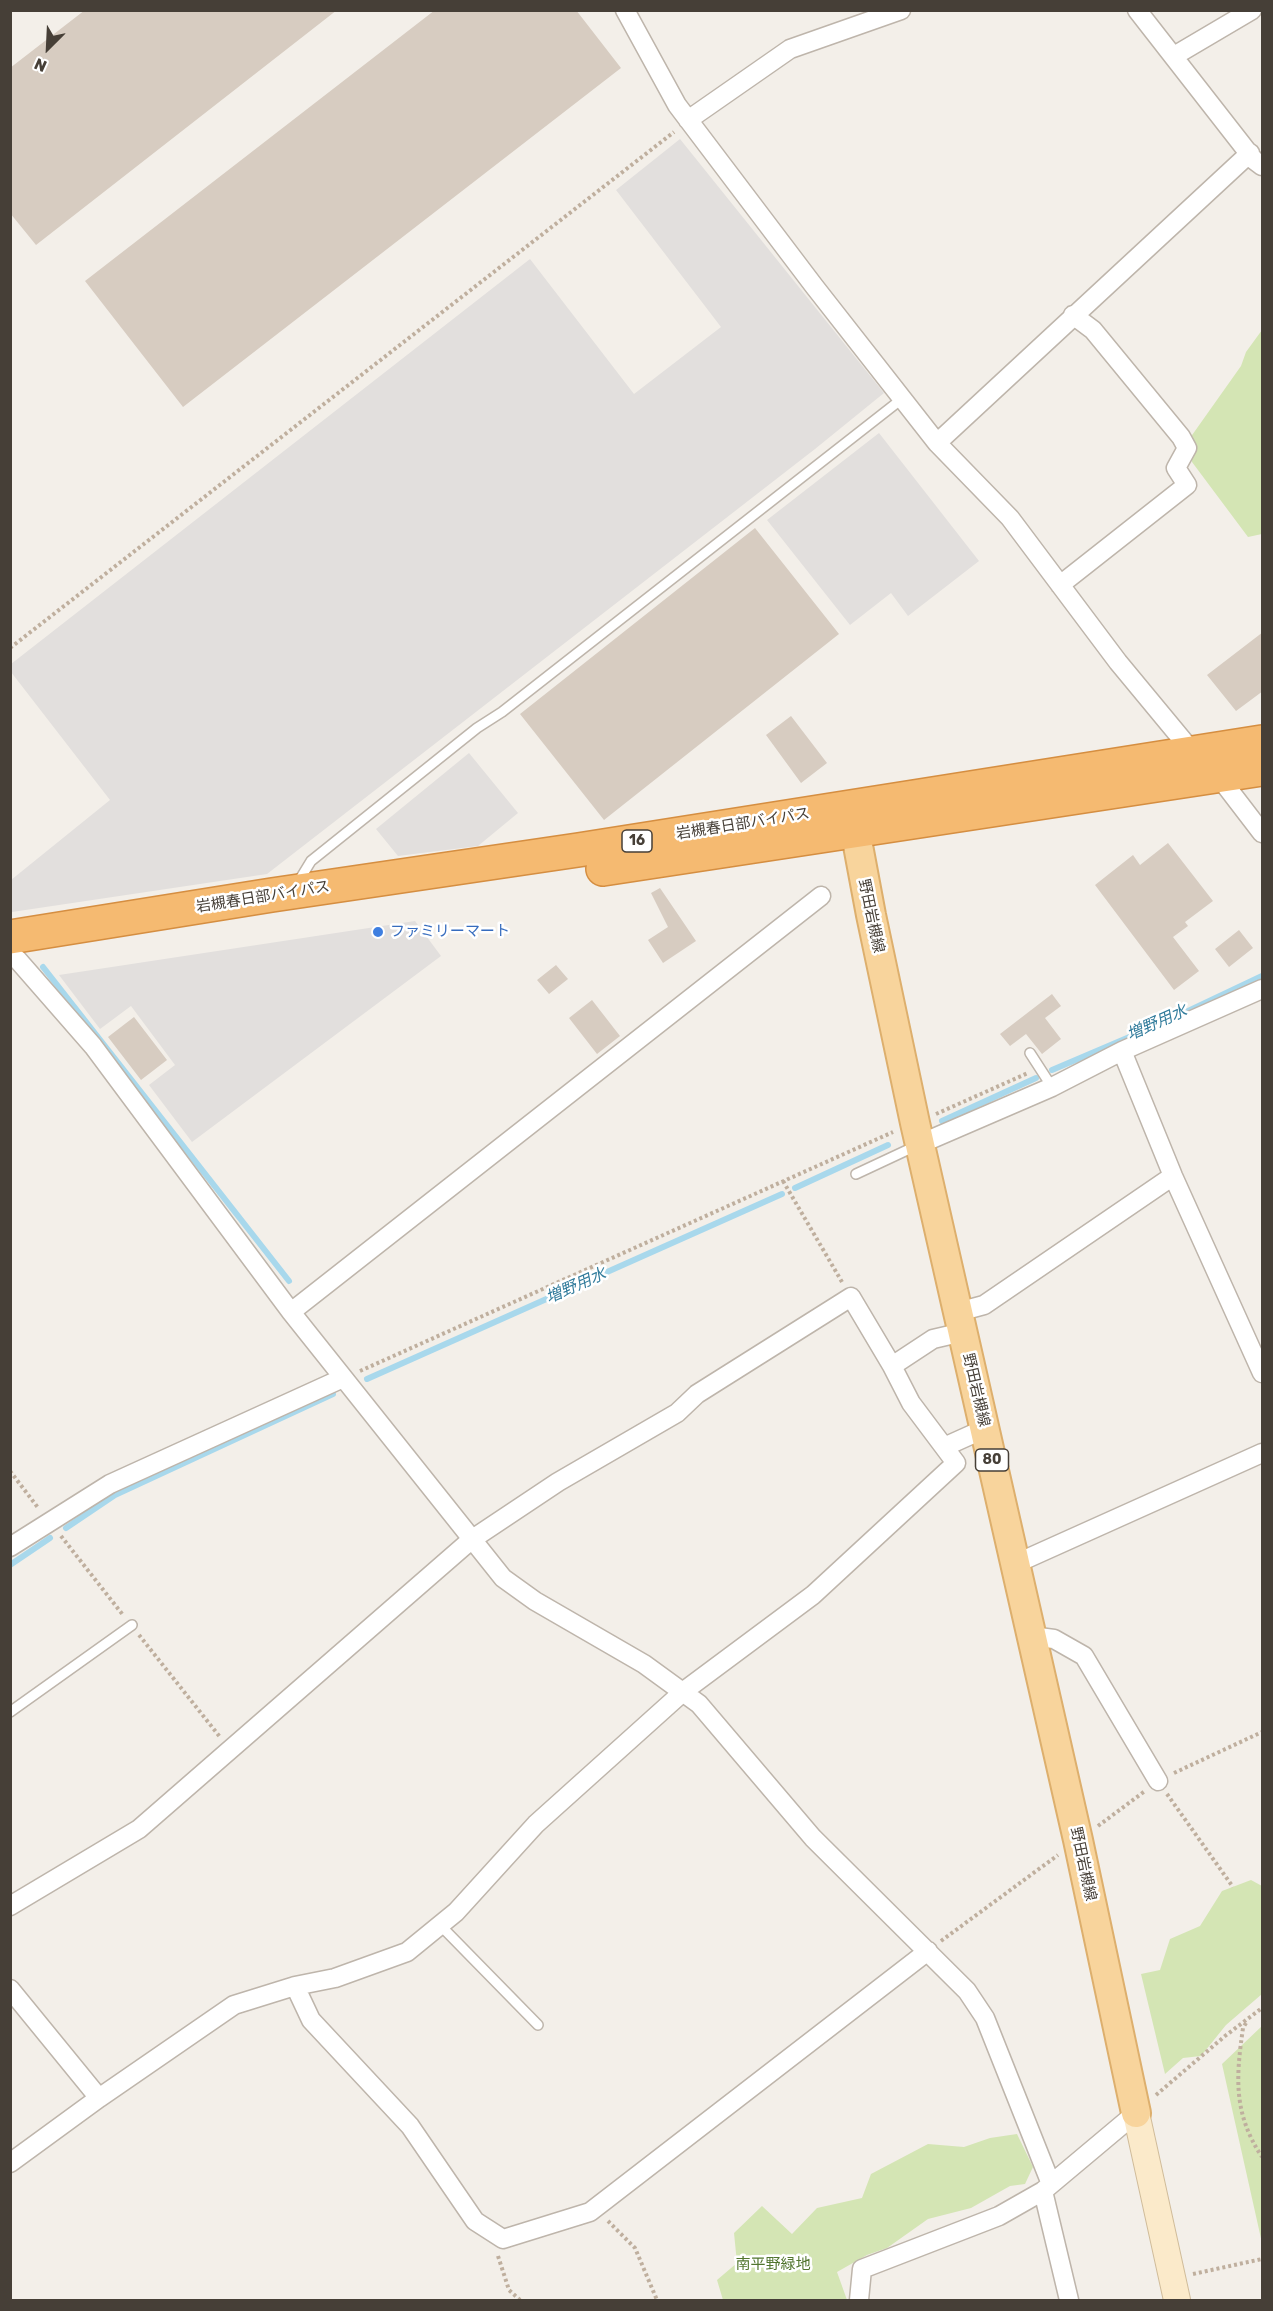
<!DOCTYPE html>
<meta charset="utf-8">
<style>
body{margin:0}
#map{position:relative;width:1273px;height:2311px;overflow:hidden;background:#f3efe9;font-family:Rubik,sans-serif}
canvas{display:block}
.frame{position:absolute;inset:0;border:12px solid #463f37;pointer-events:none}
.north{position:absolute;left:18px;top:18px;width:60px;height:60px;-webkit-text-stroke:4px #fff;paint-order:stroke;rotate:204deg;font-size:16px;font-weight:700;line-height:24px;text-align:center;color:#463f37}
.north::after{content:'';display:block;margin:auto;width:21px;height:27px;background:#463f37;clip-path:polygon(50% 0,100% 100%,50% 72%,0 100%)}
</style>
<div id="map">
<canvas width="1273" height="2311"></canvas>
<div class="frame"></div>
<div class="north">N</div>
</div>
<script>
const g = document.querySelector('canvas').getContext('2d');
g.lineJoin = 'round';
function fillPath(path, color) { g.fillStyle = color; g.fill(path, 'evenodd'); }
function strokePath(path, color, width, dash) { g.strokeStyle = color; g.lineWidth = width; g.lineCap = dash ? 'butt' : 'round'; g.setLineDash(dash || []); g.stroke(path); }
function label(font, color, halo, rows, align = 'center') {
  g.font = font + ' Rubik,"Noto Sans JP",sans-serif'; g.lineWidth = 5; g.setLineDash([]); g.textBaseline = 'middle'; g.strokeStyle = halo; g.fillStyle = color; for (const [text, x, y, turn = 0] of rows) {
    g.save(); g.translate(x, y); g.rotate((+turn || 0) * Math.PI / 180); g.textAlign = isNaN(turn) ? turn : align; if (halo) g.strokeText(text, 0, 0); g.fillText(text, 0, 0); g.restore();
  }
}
fillPath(new Path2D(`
 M1262,330v204l-14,3 -56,-75 -2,-24 51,-72 5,-14z
 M1251,1880l11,6v108l-36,31 -25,31 -18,2 -18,16 -24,-100 19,-4 10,-31 30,-13 22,-35z
 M1262,2026v217l-40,-179z
 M1017,2134l16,33 -8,17 -15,2 -39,22 -43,11 -41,29 -20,7 -30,17 10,28h-124l-6,-20 20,-17 -3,-30 28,-27 30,28 25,-26 45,-10 9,-24 57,-30 36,3 26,-9z`), '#d4e5b4');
fillPath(new Path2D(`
 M680,139l204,254 -69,56 -548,425 -255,38 -1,-2v-30l99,-80 -99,-128v-8l519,-405 104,135 87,-67 -105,-137z
 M879,433l100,128 -71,55 -17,-23 -41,32 -83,-105z
 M469,753l49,60 -40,33 -80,10 -22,-27z
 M415,921l26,35 -249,186 -43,-57 26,-20 -44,-59 -31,23 -41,-54z`), '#e2dfdd');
strokePath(new Path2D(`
 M43,967l246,314
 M1052,1070l115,-49 95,-45
 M942,1121l94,-43
 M795,1188l93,-43
 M367,1379l415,-185
 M66,1528l49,-33 218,-101
 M10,1565l40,-27`), '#a8d8ec', 6);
fillPath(new Path2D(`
 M85,10h252l-301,235 -26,-32v-145z
 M435,10h141l45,58 -438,339 -98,-126z
 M755,528l84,106 -235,186 -84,-106z
 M1263,632v59l-27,20 -29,-36z
 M791,716l36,47 -26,20 -35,-48z
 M1168,843l45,58 -28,21 3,4 -15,11 26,34 -25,19 -79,-105 38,-30 7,10z
 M660,888l36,53 -33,22 -15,-23 20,-13 -17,-34z
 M1239,930l14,18 -24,19 -14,-18z
 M556,965l12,14 -19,15 -12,-14z
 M1052,994l9,12 -16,12 16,21 -19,15 -16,-20 -16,12 -10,-12z
 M592,1000l28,36 -23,18 -28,-36z
 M134,1017l33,43 -26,20 -33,-43z`), '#d7ccc1');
const lane = new Path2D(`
 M297,884l14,-23 166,-133 25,-16 401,-314
 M1030,1053l22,34
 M856,1174l62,-29
 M10,1712l122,-87
 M440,1925l98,100`);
const street = new Path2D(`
 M625,10l52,95 137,181 123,157 73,75 108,144 77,93
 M1137,10l117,150 8,6
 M1174,56l78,-46
 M688,120l102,-71 111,-39
 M937,443l313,-290
 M1060,585l127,-100 -11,-17 11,-20 -6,-11 -88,-107 -20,-15
 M1216,773l46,60
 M17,959l76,87 198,266 212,266 32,23 109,63 55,40 114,134 154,153 18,27 66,166
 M1122,1051l51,125 89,197
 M920,1144l132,-57 70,-36 140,-62
 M291,1312l530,-416
 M958,1312l26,-7 189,-129
 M892,1366l41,-27 30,-7
 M944,1447l40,-18
 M10,1547l100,-63 233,-106
 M1015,1564l247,-111
 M1031,1636l23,3 30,17 74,125
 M10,1906l129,-77 332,-289 87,-58 119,-69 20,-19 154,-97 41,69 19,37 45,60 -143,132 -129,96 -148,133 -80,88 -49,40 -72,26 -40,8 -61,19 -135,93 -89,65
 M295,1986l16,34 99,106 65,95 28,18 87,-27 338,-261
 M10,1989l89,109
 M1043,2191l26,109
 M859,2300l3,-31 137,-53 44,-25 93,-78`);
const secondary = new Path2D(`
 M1136,2113l41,187`);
const primary = new Path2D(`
 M851,808l20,107 44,208 163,717 58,273`);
const highway = new Path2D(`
 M603,869l659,-100
 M10,937l262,-42 306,-45 684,-108`);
strokePath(lane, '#beb5ab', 12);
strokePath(street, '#beb5ab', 21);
strokePath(secondary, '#d0bc9a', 28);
strokePath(primary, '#ddaf6d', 32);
strokePath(highway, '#d58e41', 36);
strokePath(new Path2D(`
 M10,648l664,-516
 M936,1114l92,-41
 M783,1181l59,101
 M360,1371l533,-239
 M10,1471l29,38
 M61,1536l62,79
 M139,1635l81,102
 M1174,1773l88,-41
 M1167,1794l66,93
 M1098,1826l47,-35
 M941,1941l117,-86
 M1246,2023l-3,5c-7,49 -10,85 19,129
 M1156,2095l69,-59 37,-28
 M608,2221l27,27 22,52
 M498,2256l11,34 11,10
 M1193,2274l69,-15`), '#bfaf9e', 4, [3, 3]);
strokePath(lane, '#fff', 9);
strokePath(street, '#fff', 18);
strokePath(secondary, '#fbeaca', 26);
strokePath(primary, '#f8d49c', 28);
strokePath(highway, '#f5ba71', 33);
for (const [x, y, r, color] of [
 [378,932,6,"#3f7fe0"]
]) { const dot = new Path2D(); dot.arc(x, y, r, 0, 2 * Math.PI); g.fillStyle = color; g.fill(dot); strokePath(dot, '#fff', 2); }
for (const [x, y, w] of [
 [637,841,30],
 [992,1460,33]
]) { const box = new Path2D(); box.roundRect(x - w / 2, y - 11, w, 22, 4.5); g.fillStyle = '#fff'; g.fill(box); strokePath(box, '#463f37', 1.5); }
label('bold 14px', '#463f37', null, [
 ["16",637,841],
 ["80",992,1460]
]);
label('15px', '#463f37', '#fff', [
 ["岩槻春日部バイパス",743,824,-9],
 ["岩槻春日部バイパス",263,897,-9],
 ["野田岩槻線",871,916,78],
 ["野田岩槻線",976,1390,77],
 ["野田岩槻線",1083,1864,78]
]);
label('15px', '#366cbe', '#fff', [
 ["ファミリーマート",390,932]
], 'left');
label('15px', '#51752e', '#fff', [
 ["南平野緑地",773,2265]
]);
label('italic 16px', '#327c9c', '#fff', [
 ["増野用水",1157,1023,-24],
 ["増野用水",576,1286,-24]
]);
</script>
